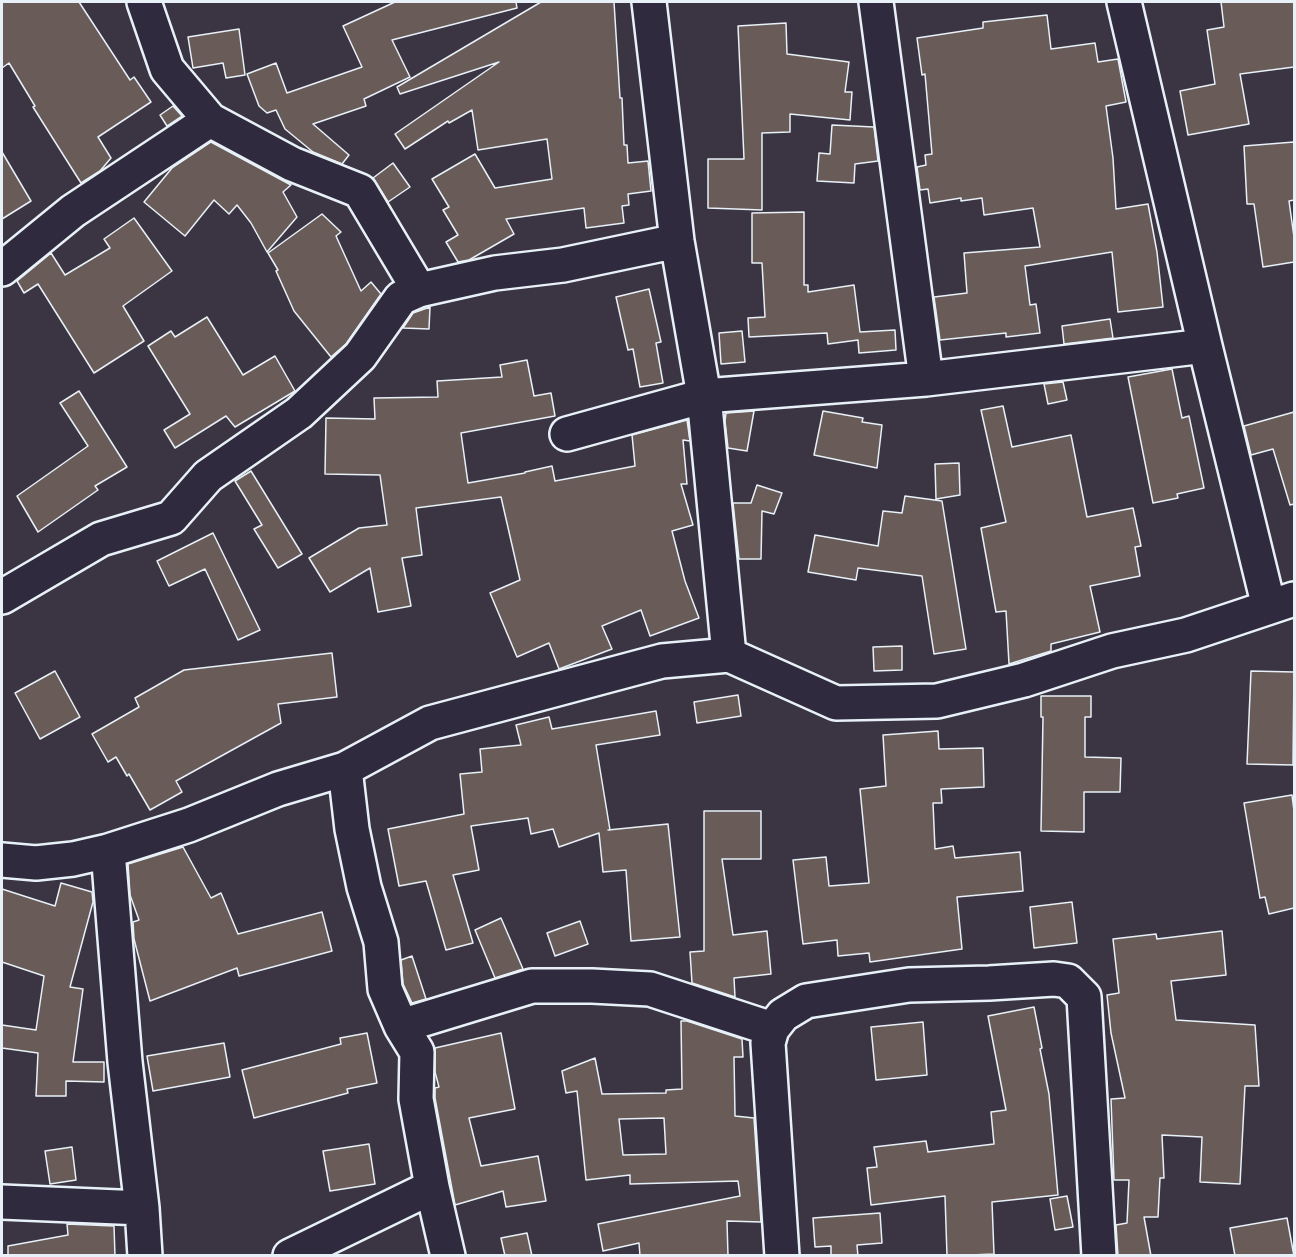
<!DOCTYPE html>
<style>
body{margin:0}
#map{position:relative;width:1296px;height:1257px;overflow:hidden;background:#3b3442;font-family:Pangolin,sans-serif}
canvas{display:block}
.frame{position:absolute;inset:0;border:3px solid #e8f1f8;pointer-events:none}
</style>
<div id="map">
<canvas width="1296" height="1257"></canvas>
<div class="frame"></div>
</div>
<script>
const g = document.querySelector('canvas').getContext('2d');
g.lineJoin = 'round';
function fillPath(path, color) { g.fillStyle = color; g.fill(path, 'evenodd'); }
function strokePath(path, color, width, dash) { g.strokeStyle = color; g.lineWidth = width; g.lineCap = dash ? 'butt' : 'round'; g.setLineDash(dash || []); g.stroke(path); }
const building = new Path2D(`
 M2,2h77l51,78 4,-3 17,25 -53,35 13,21 -11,13 -19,12 -48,-76 2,-1 -26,-43 -7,5z
 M395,2h121l1,6 -125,32 18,37 -46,22 2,7 -53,18 36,31 -7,9 -29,-12 -28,-23 -9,-19 -9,3 -8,-7 -12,-32 29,-11 11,30 75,-26 -19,-41z
 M541,2h73l6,96h2l2,47h3l1,18 20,-2 3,30 -23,3 1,11 -7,1 2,17 -38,5 -2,-20 -78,11 8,15 -45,26 -11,2 -12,-20 12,-7 -15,-25 6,-3 -17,-28 43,-25 20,34 57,-9 -5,-40 -69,11 -6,-40 -23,13 -1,-2 -43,28 -10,-15 104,-72 -99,32 -3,-7z
 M1221,2h73v65l-54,7 9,50 -61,11 -8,-44 35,-7 -8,-54 17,-3z
 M1047,15l4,34 44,-6 3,19 20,-3 8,43 -20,4 7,52 3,51 32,-5 9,48 6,55 -45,5 -6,-60 -87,14 5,39 6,-1 4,29 -34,4v-4l-66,7 -6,-43 33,-4 -3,-40 76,-6 -7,-39 -49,7 -2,-17 -21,3v-3l-31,5 -2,-14 -8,1 -3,-23 9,-2 -1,-10 7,-1 -7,-80 -3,1 -5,-37 66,-10v-6z
 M786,23l1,31 62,8 -4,30h7l-2,28 -60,-6v18l-28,1v77l-54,-2v-49h36l-6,-133z
 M239,29l6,46 -19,3 -3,-15 -30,5 -5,-31z
 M173,106l9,10 -15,10 -7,-11z
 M832,125l42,2 4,34 -23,3 -1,19 -37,-2 2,-28 11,1z
 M211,142l80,43 -8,7 14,25 -30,35 -16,-29 -14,-18 -8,9 -15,-14 -29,36 -41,-34 28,-34z
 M1294,142v58l-5,1 5,36v25l-31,5 -9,-63h-7l-3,-58z
 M2,152l29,49 -29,18z
 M393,163l17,24 -22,15 -15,-24z
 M804,212v73h4v7l46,-7 6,47 35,-2 1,20 -37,3 -1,-13 -30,4 -1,-11 -78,4 -1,-19 17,-1 -3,-54h-10v-50z
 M322,214l19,18 -5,4 25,55 10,-9 10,12 -35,50 -15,13 -37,-46 -18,-40 2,-1 -10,-17z
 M134,218l38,53 -49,35 21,35 -50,32 -56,-89 -14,9 -7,-12 34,-28 14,22 45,-27 -6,-9z
 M649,289l12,53 -5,1 7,40 -23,4 -7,-38 -5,1 -12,-53z
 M430,307l-1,22 -26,-1 10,-15z
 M207,317l36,58 32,-19 20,35 -60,36 -9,-11 -51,32 -11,-18 26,-16 -42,-68 23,-15 4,6z
 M1110,319l3,19 -49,6 -2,-18z
 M742,331l3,31 -24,2 -2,-31z
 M527,360l7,36 17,-3 4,23 -94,17 7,50 57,-10v-1l27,-6 3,15 80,-15 -3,-31 55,-15 3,21 -7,-1 4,44h-6l12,41 -21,6 13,50 14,37 -49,18 -9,-26 -39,16 10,23 -53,20 -10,-26 -32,14 -27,-64 30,-13 -19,-83 -85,11 6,47 -20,3 9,48 -33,6 -8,-44 -40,24 -21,-34 50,-30 28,-3 -7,-50 -55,-1 1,-56 49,1 -1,-21 64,-1 -1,-16 65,-4 -2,-12z
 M1172,369l10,49 7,-2 15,72 -27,6 1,4 -25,5 -25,-126z
 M1063,382l4,18 -19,4 -4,-20z
 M79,391l48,76 -32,19 3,4 -60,42 -21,-36 71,-50 -28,-43z
 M1003,406l9,41 59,-12 16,82 46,-9 8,38 -6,1 5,29 -50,10 10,46 -49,12v7l-42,13 -3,-53 -10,1 -15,-84 25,-6 -25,-112z
 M754,411l-7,40 -19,-3 -3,-27 1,-8z
 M823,411l40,7 -1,4 20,3 -5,43 -63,-13z
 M1294,412v92l-4,1 -17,-56 -22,6 -7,-29z
 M959,463l1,32 -24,4 -1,-35z
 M251,471l51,83 -24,14 -24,-39 8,-4 -27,-44z
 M757,485l25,8 -8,21 -12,-3 -1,48h-22l-6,-56h18z
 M905,496l37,5 24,148 -32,5 -12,-78 -64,-8 -2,12 -48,-8 7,-37 63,11 5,-35 19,2z
 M213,533l47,97 -22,10 -33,-71 -36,17 -12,-25z
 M902,646v24l-28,1 -1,-24z
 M332,653l5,44 -59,7 3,19 -105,58 6,11 -32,18 -21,-36 -2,2 -11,-19 -8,5 -16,-28 47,-27 -4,-9 49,-28z
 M55,671l25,46 -40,22 -25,-46z
 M1251,671l43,1 -1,93 -46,-1z
 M738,695l3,21 -44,7 -3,-21z
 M1041,696h50v21h-6v40l36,1 -1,34h-36v40l-43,-1 2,-114h-2z
 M656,711l4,24 -64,10 14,85h-2l60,-6 12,113 -49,4 -5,-71 -23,2 -4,-39 -40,14 -6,-18 -22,5 -3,-16 -57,8 8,44 -26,5 20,68 -27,7 -20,-69 -27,5 -11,-57 76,-15 -4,-40 22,-2 -2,-23 41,-4 -5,-20 33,-8 3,12z
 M938,731l1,18 44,-1 1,39 -43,2 1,14h-9l2,46 18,-3 2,12 65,-6 3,39 -66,6 5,52 -92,13 -1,-9 -31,3 -1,-16 -34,4 -10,-84 33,-3 3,29 40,-3 -9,-94 26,-3 -3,-51z
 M1292,795l2,16v97l-25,6 -4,-17 -5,1 -16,-95z
 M704,811h57v48h-39l11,76 34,-4 4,43 -37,4 1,19 -43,-14 -2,-31 14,-1z
 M183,847l28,51 10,-5 17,41 84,-22 10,39 -93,25 -2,-8 -87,33 -16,-62 -1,-17 6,-2 -9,-25 -2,-31z
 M61,883l31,9 1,10 -23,85 13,2 -10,73h31v20l-38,-1v15h-30l2,-43 -36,-5v-23l34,5 8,-54 -42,-14v-73l53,17z
 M1072,902l5,41 -43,5 -4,-41z
 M501,918l22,51 -28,9 -20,-48z
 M580,921l8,23 -33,12 -8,-23z
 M1222,931l4,44 -55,6 5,39 79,5 4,61h-14l-5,98 -40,-2 2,-45 -40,-2 2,43h-4l-2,39h-14l7,39h-33l-2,-31 11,-2 2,-43h-15l-3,-81 14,-1 -14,-65 -4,-38 12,-2 -6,-54 43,-5 1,5z
 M412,956l14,43 -14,4 -9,-19 -2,-24z
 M1034,1007l8,41 -2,1 9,45 9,101 -66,7 2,52 -47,2 -2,-60 -74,9 -4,-37 10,-1 -3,-20 52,-6 2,11 66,-8 -3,-32 15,-2 -18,-94z
 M681,1021h6l55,18 1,18h-9l1,59 19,2 7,104 -34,-1 1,35h-88l-1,-13 -36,8 -5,-27 142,-28 -2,-15 -108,3v-9l-44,5 -9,-89 -11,2 -4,-22 33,-13 7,36 64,-1v-3l16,-1zM664,1118l2,36 -43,1 -4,-36z
 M923,1022l4,53 -51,5 -5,-53z
 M367,1033l10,50 -30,6 1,4 -94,25 -12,-48 99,-26 -1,-6z
 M501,1033l14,76 -46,9 12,48 57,-10 8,45 -40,6 -3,-16 -48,14 -20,-107v-10l4,-1 -4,-15v-24z
 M224,1043l6,34 -77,14 -6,-35z
 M369,1144l6,40 -45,7 -7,-40z
 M72,1147l4,33 -26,4 -5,-33z
 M1067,1196l6,31 -18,3 -5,-31z
 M880,1213l2,30 -25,2 1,11h-27v-10l-16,1 -2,-29z
 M1287,1218l7,38h-59l-5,-28z
 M67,1224l47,2 1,30h-107v-10l60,-11z
 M527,1233l5,23h-27l-4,-18z`);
fillPath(building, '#695c58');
strokePath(building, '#e8f1f8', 1.5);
const minor = new Path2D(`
 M144,2l23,67 43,51 82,44 68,27 59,99
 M649,2l28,239 27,155 25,259
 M876,2l50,377
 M1124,2l81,344 64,261
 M2,269l71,-58 137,-91
 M567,434l137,-38 222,-17 279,-33
 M2,597l99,-58 70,-21 37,-42 91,-63 61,-57 41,-58 18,-8 76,-17 68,-8 114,-24
 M345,769l7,60 12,58 17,55 4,47 16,37 16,26 -1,47 16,88 16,69
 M108,851l17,211 17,146 3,48
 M2,860l34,3 37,-4 35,-8 81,-26 89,-36 67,-20 85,-46 232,-62 67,-6 107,48 101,-2 87,-21 88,-29 74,-16 108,-36
 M401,1026l131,-40h60l58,3 122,40
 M2,1202l140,6
 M290,1256l142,-69
 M782,1256l-14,-213 4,-14 11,-14 23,-14 103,-16 80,-2 65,-4 14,2 16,16 15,259`);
strokePath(minor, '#e8f1f8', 38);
strokePath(minor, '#2f2a3d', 33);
</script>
